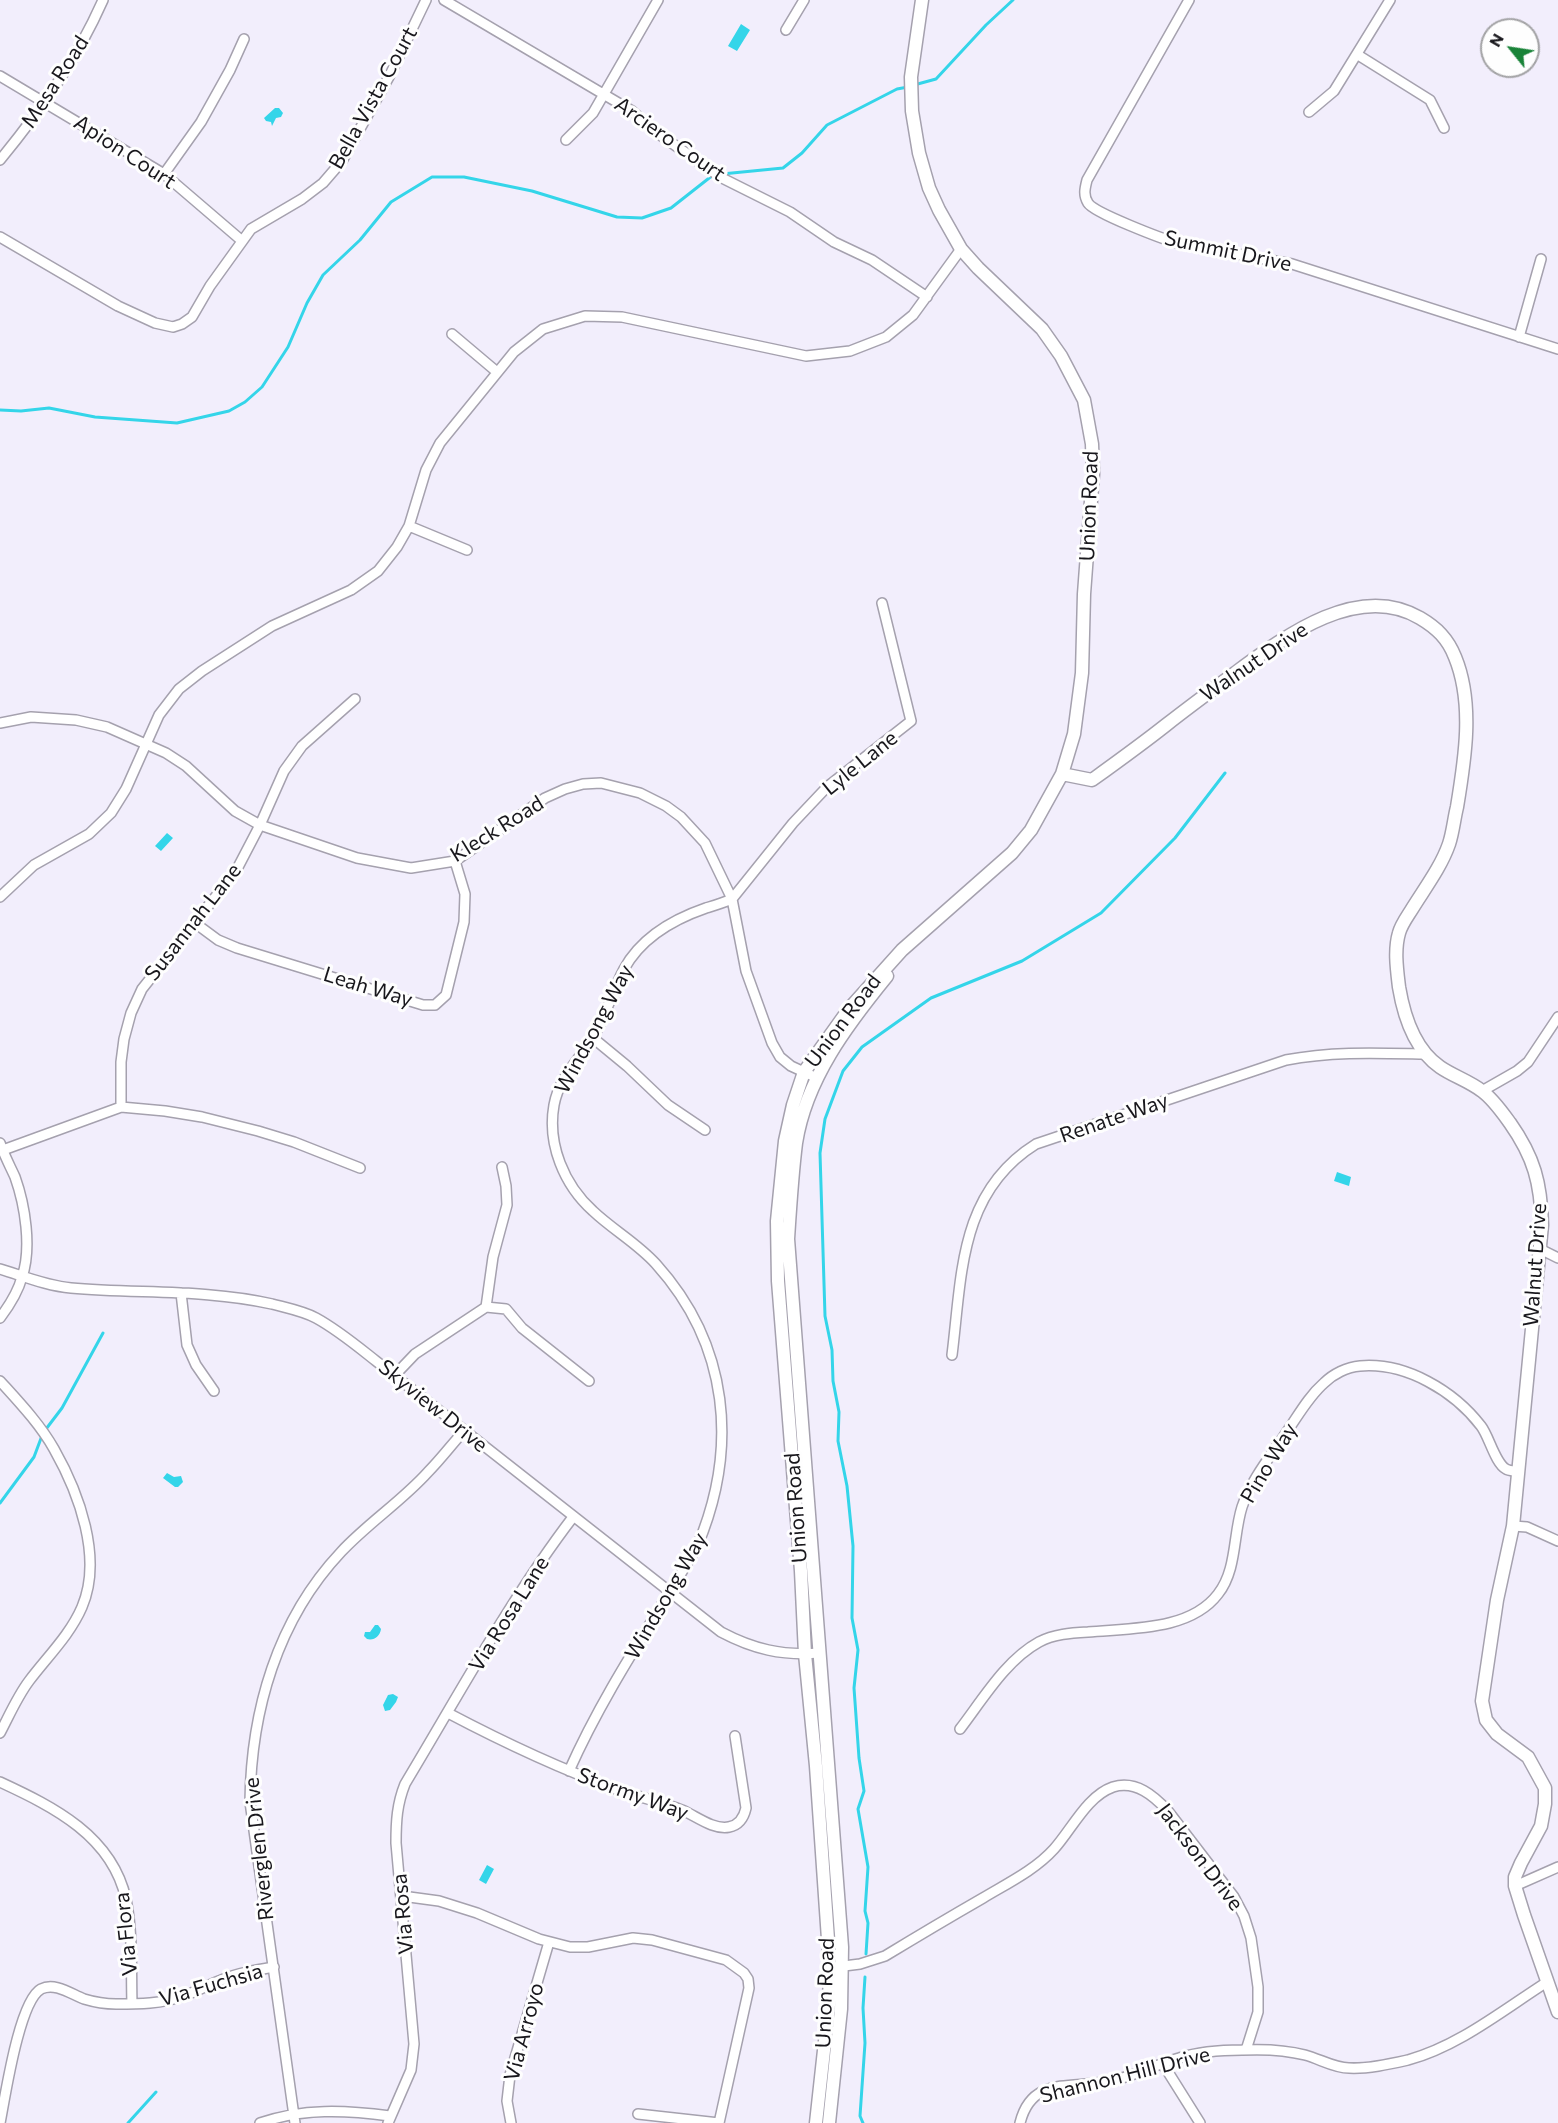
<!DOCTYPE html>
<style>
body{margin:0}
#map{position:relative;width:1558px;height:2123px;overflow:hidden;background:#f2eefc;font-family:Commissioner,sans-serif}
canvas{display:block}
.north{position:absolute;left:1480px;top:18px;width:60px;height:60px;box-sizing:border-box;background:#fefefe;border:2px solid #a2a2a4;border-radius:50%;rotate:300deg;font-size:16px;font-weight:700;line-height:24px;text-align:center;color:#18171c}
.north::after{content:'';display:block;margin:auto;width:21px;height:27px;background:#198338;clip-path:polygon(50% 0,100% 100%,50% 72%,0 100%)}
</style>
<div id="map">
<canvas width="1558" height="2123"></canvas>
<div class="north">N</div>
</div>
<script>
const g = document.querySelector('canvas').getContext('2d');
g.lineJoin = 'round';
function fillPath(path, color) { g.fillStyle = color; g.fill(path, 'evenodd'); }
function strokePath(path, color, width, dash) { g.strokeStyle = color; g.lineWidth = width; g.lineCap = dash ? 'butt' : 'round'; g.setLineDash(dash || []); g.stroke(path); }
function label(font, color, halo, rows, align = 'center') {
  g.font = font + ' Commissioner,sans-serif'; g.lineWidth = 6; g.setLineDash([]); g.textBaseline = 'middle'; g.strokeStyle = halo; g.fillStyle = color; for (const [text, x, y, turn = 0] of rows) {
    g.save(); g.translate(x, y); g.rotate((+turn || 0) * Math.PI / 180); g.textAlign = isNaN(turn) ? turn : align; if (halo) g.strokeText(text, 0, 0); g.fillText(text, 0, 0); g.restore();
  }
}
fillPath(new Path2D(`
 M741,24l9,6 -13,21 -9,-5z
 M275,108h4l4,5 -2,4 -5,1 -4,8 -1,-4 -5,-1 -2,-3z
 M167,833l6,5 -12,13 -6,-5z
 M1337,1172l14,5 -2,9 -15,-5z
 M167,1473l7,4 7,-1 2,6 -5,5h-3l-12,-9z
 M375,1625h3l3,4c-1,7 -7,12 -14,10l-3,-3 1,-4h5z
 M393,1694l5,3 -2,5 -6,8 -5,1 -2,-6 5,-10z
 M487,1865l7,4 -8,15 -7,-4z`), '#34d5e9');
strokePath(new Path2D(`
 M914,85l22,-6 50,-54 27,-25
 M722,174l61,-6 19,-15 25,-28 70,-36 11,-2
 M0,410l21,1 28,-3 46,9 82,6 52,-12 16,-9 17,-15 26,-40 19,-44 16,-28 37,-35 31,-38 41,-25h32l68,14 85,26 25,1 29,-10 42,-33
 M0,1503l34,-46 9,-24 19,-25 41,-75
 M866,1954l2,-31 -3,-12 3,-44 -10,-58 6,-18 -5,-33 -5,-70 4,-38 -6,-32 1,-72 -6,-60 -9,-45 1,-29 -6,-31 -1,-31 -7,-34 -5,-163 5,-34 18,-48 19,-24 69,-49 91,-37 79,-48 74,-75 50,-65
 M128,2123l28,-31
 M863,2123l-3,-7 5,-73 -2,-35 2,-31`), '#34d5e9', 3);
const street = new Path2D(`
 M444,0l188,111 21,19 69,48 68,34 44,30 38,18 55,37
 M1189,0l-102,180c-2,8 -4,15 1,23 6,10 75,36 89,40l115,21 266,85
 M786,30l18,-30
 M1358,55l72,45 14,28
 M0,76l164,98 77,66
 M1309,112l25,-21 56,-91
 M566,140l27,-27 65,-113
 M0,160c41,-50 77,-101 103,-160
 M164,174l37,-52 29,-52 14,-31
 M0,237l118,69 37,17 18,4 9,-3 10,-7 18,-31 41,-57 51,-30 21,-16 19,-22 48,-86 36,-75
 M452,334l45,38
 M1519,337l22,-78
 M409,526l58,24
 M0,723l31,-6 45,3 31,7 59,26 20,13 49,45 25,14 97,33 54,10 44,-7 90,-63 20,-9 18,-5 18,-1 39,10 26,13 15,11 24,26 27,56 14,72 26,72 8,14 11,9 26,12
 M0,897l34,-32 55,-31 22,-21 15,-24 33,-74 20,-26 23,-18 70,-45 79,-36 27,-19 19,-24 12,-21 17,-56 14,-27 74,-91 29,-23 42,-13 37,1 184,39 44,-5 36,-14 27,-22 48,-66
 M195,923l23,17 19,8 186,57h12l11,-10 18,-73 1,-28 -10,-33
 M593,1038l34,28 41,39 37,25
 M1482,1091l35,-20 11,-9 30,-45
 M121,1107v-45l3,-23 7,-26 11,-24 94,-118 24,-46 24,-54 18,-25 53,-47
 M0,1143c4,12 10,23 15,34 10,28 17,71 7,100 -4,15 -13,29 -22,41
 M3,1150l118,-43 44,4 37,6 56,14 36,11 66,26
 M1540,1249l18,9
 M0,1269c23,7 47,17 71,19 67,6 135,1 201,16 15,4 31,7 44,14 22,12 41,28 60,43l345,271c32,17 61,24 98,21
 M181,1293l6,52 9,20 18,26
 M486,1307l7,-50 14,-52 -1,-19 -4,-19
 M952,1355c10,-80 7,-163 84,-211l250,-84c46,-9 92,-7 138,-6
 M394,1376l21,-22 71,-47 20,2 16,19 67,53
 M0,1381c19,21 40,43 54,68 25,44 49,109 28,158 -12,28 -35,50 -53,74 -12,16 -20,35 -29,52
 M1513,1526l14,1 31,14
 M448,1713c55,29 110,55 168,76 22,8 45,13 66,21 14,6 31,20 47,17 11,-2 15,-10 17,-19l-11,-72
 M960,1729c23,-30 46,-69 79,-87 15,-8 32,-9 49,-10 42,-4 102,-1 130,-38 19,-24 15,-59 24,-87 9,-27 28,-50 44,-74 12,-17 22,-36 38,-50 9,-9 23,-16 36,-17 46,-4 94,25 121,60 8,10 14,37 25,43 3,2 9,2 13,3
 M569,1771c35,-79 84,-150 128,-224 42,-99 32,-202 -41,-283 -19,-21 -43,-34 -63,-53 -29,-26 -46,-67 -39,-106 5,-27 24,-44 38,-66 14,-22 20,-48 32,-70 17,-31 50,-50 82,-61 10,-3 17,-5 26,-9l61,-76 34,-36 84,-66 -29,-118
 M0,1782c54,25 112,54 126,117 7,34 5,71 6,105
 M1515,1886l43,-19
 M402,1896l37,5 38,12 62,26 31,8h18l45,-9 19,2 74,20 18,13 4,6 1,9 -30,135
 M836,1967l24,-3 25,-8c33,-20 65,-39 98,-58 25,-15 52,-28 71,-49 18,-20 33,-53 59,-62 23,-7 41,9 55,24l66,86 10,19 7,22 7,49v25l-12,38
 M1163,2064l37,59
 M638,2114l81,9
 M0,2123c5,-25 19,-122 41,-134 14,-7 30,5 43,10 10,3 21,5 32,5 22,0 46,0 67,-8 13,-4 25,-11 38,-16 17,-7 35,-10 53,-13
 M260,2123c43,-15 85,-13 130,-7
 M295,2123l-45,-321c1,-91 27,-182 91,-250 27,-29 61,-51 87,-80 13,-13 24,-28 36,-41
 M388,2123l23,-53 3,-26 -18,-201c0,-22 1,-39 9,-59 53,-88 106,-186 168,-267
 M511,2123l-4,-22 3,-26 39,-133
 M1020,2123c11,-45 47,-35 85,-41 26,-4 49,-17 74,-24 19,-6 43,-8 63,-8 21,-1 44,0 63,5 15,4 29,13 44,13 19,1 41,-4 59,-8 51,-14 95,-50 139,-78`);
const secondary = new Path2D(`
 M1062,774l30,6c25,-18 50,-36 74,-55 23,-18 46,-35 69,-52 49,-36 123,-92 185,-55 17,10 28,21 35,39 19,46 10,102 2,150 -3,12 -4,25 -8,37 -8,23 -24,44 -37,65 -5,8 -11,16 -13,24 -5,17 -2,37 0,54 5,30 15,62 41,80 13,9 29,14 42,24 11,8 20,21 28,32 24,34 31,60 32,102l-29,301 -16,74 -15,101 4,19 11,14 31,23 17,31v16l-4,22 -20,37 -6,14v9l9,29 34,97
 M816,2123l13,-118 1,-37 -14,-202 -11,-112 -4,-83 -23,-290 -1,-60 8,-80 8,-36 11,-33 45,-63 53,-59 110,-97 19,-23 31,-56 12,-40 8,-61 2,-79 9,-120 -1,-30 -8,-44 -23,-44 -19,-27 -64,-61 -17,-19 -22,-39 -10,-22 -10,-35 -7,-42 -1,-34 11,-77
 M829,2123l12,-114 1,-62 -54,-708c2,-31 4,-64 8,-96 10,-64 51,-118 91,-167`);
strokePath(street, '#a5a1ae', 12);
strokePath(secondary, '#a5a1ae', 15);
strokePath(street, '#fff', 9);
strokePath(secondary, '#fff', 12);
label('21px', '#18171c', '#fefefe', [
 ["Mesa Road",55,82,-57],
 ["Bella Vista Court",373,98,-61],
 ["Arciero Court",670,139,35],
 ["Apion Court",125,152,33],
 ["Summit Drive",1228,251,12],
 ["Union Road",1089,506,-88],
 ["Walnut Drive",1254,662,-34],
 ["Lyle Lane",860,763,-39],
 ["Kleck Road",497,829,-32],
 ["Susannah Lane",193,922,-52],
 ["Leah Way",368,987,17],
 ["Union Road",843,1021,-53],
 ["Windsong Way",594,1029,-62],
 ["Renate Way",1114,1118,-19],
 ["Walnut Drive",1535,1265,-86],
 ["Skyview Drive",433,1406,39],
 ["Pino Way",1269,1463,-59],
 ["Union Road",796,1508,-94],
 ["Windsong Way",666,1596,-60],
 ["Via Rosa Lane",509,1614,-58],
 ["Stormy Way",633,1794,20],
 ["Riverglen Drive",259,1849,-96],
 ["Jackson Drive",1200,1857,53],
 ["Via Rosa",403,1914,-95],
 ["Via Flora",126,1934,-96],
 ["Via Fuchsia",211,1985,-16],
 ["Union Road",825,1993,-88],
 ["Via Arroyo",524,2032,-75],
 ["Shannon Hill Drive",1125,2075,-14]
]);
</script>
